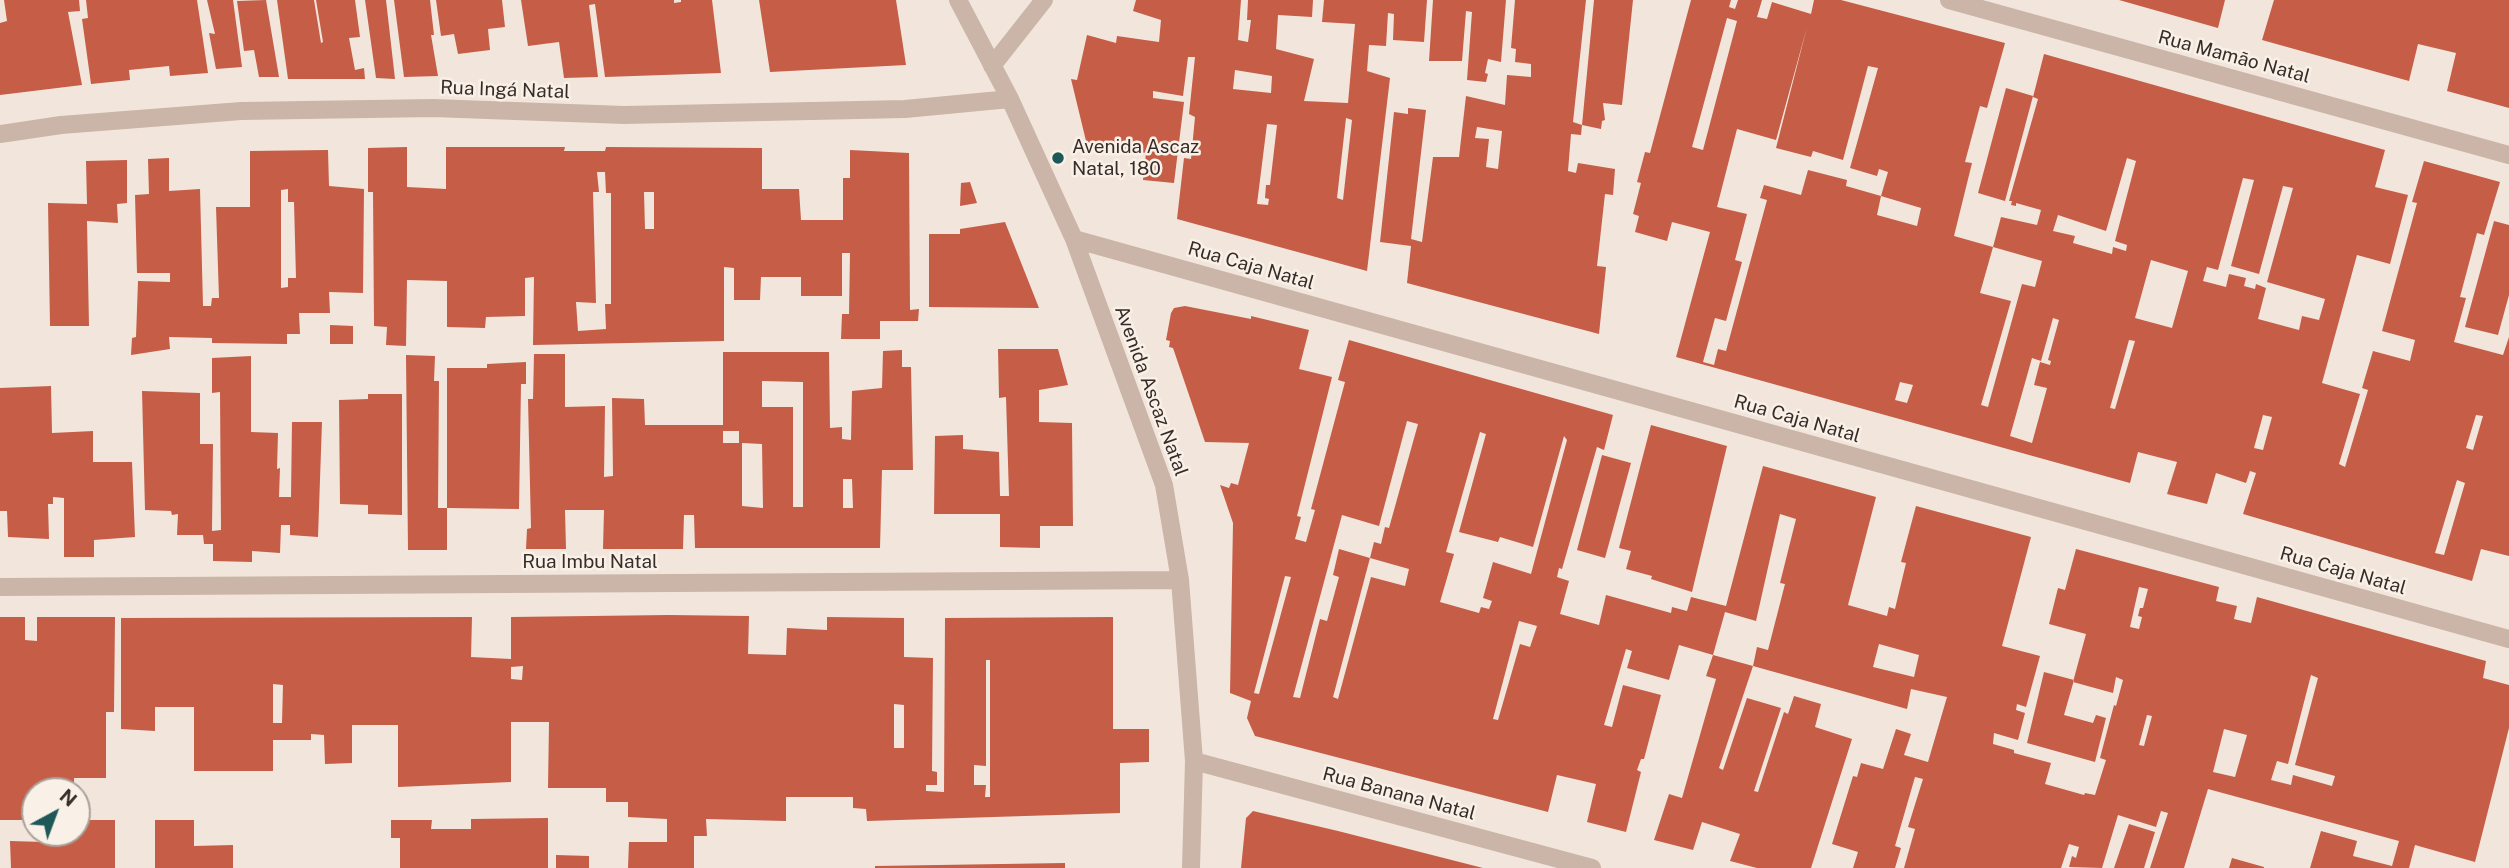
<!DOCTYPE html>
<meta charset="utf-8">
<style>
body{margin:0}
#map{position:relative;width:2509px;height:868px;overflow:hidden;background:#f2e6dc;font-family:"Public Sans",sans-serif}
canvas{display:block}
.north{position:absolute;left:21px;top:777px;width:70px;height:70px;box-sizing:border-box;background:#f9f1e8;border:2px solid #aba29b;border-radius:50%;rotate:41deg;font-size:19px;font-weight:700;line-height:28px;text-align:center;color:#372c28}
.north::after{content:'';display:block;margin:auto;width:24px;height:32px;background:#1e5858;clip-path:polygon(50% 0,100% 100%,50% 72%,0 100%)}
</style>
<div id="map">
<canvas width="2509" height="868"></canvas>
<div class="north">N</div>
</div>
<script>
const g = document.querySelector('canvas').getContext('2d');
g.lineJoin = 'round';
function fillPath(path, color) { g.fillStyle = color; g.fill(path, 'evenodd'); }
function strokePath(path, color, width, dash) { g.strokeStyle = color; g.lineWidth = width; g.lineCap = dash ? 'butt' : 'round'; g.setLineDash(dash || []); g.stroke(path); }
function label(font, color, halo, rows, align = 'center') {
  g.font = font + ' "Public Sans",sans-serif'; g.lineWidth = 5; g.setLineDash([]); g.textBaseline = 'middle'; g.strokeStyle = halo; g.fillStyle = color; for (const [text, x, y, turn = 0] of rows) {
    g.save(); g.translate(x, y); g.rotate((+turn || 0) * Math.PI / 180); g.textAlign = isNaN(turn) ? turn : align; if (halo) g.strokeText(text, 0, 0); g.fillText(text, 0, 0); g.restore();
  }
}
fillPath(new Path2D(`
 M4,0h75l1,11 -12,1 14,73 -82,10v-72l7,-2z
 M86,0h111l11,73 -38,3 -1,-10 -40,4 1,10 -39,4 -9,-65 6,-1z
 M207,0h26l9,67 -26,2 -7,-36 6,1z
 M266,0l13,77h-20l-5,-27 -10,1 -7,-50z
 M277,0h37l7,43 2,-1 -7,-42h39l5,37 -11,1 6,32 9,-2 1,11h-77z
 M365,0h21l9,79 -19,-1z
 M394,0h36l4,35h-3l7,41 -34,1z
 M436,0h66l3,27 -17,2 2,21 -32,4 -4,-20 -13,2z
 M521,0h153v3l7,-1v-2h31l9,73 -116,4 -10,-73 -6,1 9,72 -34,1 -5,-36 -31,4z
 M759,0h137l10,65 -136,7z
 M1136,0h105l-3,40 10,2 3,-22h-4l1,-20h65l-1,17 -34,-2 -2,34 38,10 -10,42 44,2 7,-79 -33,-2 2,-22h103l-3,42 -31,-2 1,-26 -6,-1 -2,33 -17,-1 -2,26 23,7 -23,193 -190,-52 7,-61 7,1 4,-42 -6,-3 6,-57h-7l-5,39 -30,-5v7l31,4 -10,81 -31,-3 3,-27 -59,-8 -16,-66 6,1 10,-45 29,8 1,-7 42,6 2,-22 -28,-9zM1235,70l37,6 -1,17 -38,-4zM1346,118l6,2 -9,80 -6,-2zM1267,124l10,1 -7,60h-4l-1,13 4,1 -1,6 -11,-1z
 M1433,0h73l-5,62 -13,-3 -3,14 3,1 -2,8 -19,-2 5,-68 -6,-1 -4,50h-33z
 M1515,0h71l-13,122 9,3 -1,10 -10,-1 -3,37 8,2 2,-10 37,6 -2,26 -8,-1 -8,72 9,1 -7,67 -192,-51 4,-37 -31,-4 14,-130 14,2v-6l18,2 -15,129 11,3 11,-85h26l7,-61 39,9 2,-30 24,2v-13l-16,-2 1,-13 -5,-1zM1477,127l25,4 -4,38 -12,-2 3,-28 -14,-1z
 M1594,0h39l-11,105 -19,-2 2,17 -3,1 -1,8 -19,-4z
 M1691,0h40l-2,7 6,2 3,-9h24l-5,17 10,2 5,-17 39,12 3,-14h27l164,43 -18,65 -7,-2 -15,56 7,1 -18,73 39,11 -13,46 31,8 -30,104 7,2 34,-123 13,3 7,-26 -49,-14 8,-30 36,8 4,-15 -25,-7v3l-5,-1 1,-4h-3l29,-102 -5,-2 11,-43 341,96 -10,37 33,8 -18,69 -33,-9 -35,128 38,11 -21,70 6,3 23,-77 -6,-2 11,-37 37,10 5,-21 -33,-9 35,-128 -5,-1 12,-41 76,21 -16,53 -7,-2 -17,64 6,1 -12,44 49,13 6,-18v219l-28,-7 -9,32 -229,-67 13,-41 -6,-2 -4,12 -30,-10 -9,31 -40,-10 10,-32 -39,-10 -8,31 -454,-126 34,-125 -38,-10 -5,19 -32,-9 4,-16 -6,-2 8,-31 -4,-1 8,-30 5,1zM1727,18l10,3 -34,129 -11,-3zM1807,27l-31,121 35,9 2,-6 30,9 25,-94 10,2 -28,100 27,8 2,-7 9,3 -7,24 40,12 -4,18 -40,-11 4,-19 -35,-10 1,-6 -39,-10 -7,25 -37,-10 -4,13 7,2 -41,151 -8,-2 -4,16 -11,-3 12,-44 11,3 16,-59 -7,-2 12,-46 -30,-7 20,-78 39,11zM2127,158l9,3 -21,80 12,4 -1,6 -13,-4 -1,7 -39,-11 2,-7 -22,-5 5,-16 48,16zM2243,178l11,2 -23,86 28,8 24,-88 10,2 -26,94 58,17 -6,21 -17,-4 -3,14 -41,-11 8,-31 -10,-4 -1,5 -11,-3 2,-8 -17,-4 -3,13 -23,-6 4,-14 11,3zM2151,260l37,11 -16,57 -37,-10zM2053,318l6,2 -11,40 3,1 -1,4 -10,-3 -6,23 13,3 -15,55 -22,-7 22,-78 9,3zM2129,340l6,1 -20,68 -5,-1zM1900,382l13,3 -6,18 -12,-3zM2263,415l9,2 -9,33 -9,-2zM2476,415l7,1 -10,34 -7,-2zM2457,480l8,3 -21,72 -9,-2z
 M2119,0h106l-7,28z
 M2274,0h235v108l-62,-17 9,-38 -38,-9 -9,37 -147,-41z
 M2006,88l27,8 -28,105 -27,-8z
 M407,147v40l39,2v-42h119l-1,4h41l1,-4 156,1v41h37l2,31h42v-42h7v-28l59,3 1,157 9,-1 -1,12h-38v18h-39l1,-25h7l1,-61h-8v43h-41v-19h-40l-1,23h-26v-32l-10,-1v74l-191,4 1,-68 -9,1v38l-39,1 -1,11 -38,-1v-46l-40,-1 -1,66 -20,-1 1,-18 -13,-1 -1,-134h-5v-44zM597,172h8l1,21h5v111h-6l1,25 -28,2 -2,-29 20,1 -3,-111h6zM644,192h10v37h-9z
 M328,150l1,36 35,3 -1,104 -34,-1 1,21h-31l1,21h-13v10l-75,-1v-5l-43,-1 1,12 -39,6 1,-17 4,-1 2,-56 32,1v-9h-33l-2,-78 14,-1 -1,-35 21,-1v33l31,-2 3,117h8l1,-8h7l-3,-91h34v-56zM288,189v13h6l2,76h-8v9l-7,1v-98z
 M127,160v43l-10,1 1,19 -31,-2 2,105h-39l-2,-123 39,1 -1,-43z
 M970,182l7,21 -17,3 1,-23z
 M2494,221l15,4v70l-11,40 -33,-8z
 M1005,222l34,86 -110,-1v-73h31v-5z
 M1185,306l66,13v-3l58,14 -10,39 33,8 -35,139 4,1 -6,22 11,3 9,-32 -4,-1 34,-127 -7,-2 11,-40 264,75 -9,35 -7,-3 -35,122 -3,-1 -2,9 12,4 -9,33 39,11 7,-30 65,18 1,-6 15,4 4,-14 35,9 37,-140 113,31 -28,108 39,11 2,-9 6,2 11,-46 -5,-1 15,-56 115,31 -29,109 38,10 -14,51 -9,-3 -1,6 9,3 -7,27 -24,-7 -1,11 21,6v3l37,10 -6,21 39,11 1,-2 10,2 11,-35 -6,-2 14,-53 2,1 7,-26 -7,-3 -3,16 -40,-11 13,-48 -37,-10 9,-36 7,2 11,-41 143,38 -3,14 21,5 -3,13 17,4 6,-26 229,64 -3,17 26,7v43l-34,134 -60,-17 -6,23h-99l11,-37 36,10 -4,15 39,10 7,-25 -191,-52 -24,79h-34l18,-55 -7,-2 -5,16 -38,-12 -16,53 -33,-1 3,-11 4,2 3,-11 -10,-3 -8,24h-157l11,-39 -7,-2 15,-48 -8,-2 -20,69 6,2 -6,20h-42l5,-16 -26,-8 21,-68 4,1 4,-14 22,6 13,-40 15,5 -7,21 24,7 19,-65 -36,-8 -4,20 -154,-43 4,-19 11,3 17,-66 -5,-1 16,-64 -16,-5 -24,107 -31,-9 -12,43 -34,-10 -10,35 -42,-12 5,-17 -6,-2 -22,76 8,2 11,-42 38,10 -17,64h-3l-4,11 4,2 -15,60 -39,-10 9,-38 -39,-9 -9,37 -293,-76 -8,-18 4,-17 -21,-8 3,-170 -13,-38 9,3 2,-5 7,2 11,-42 -44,-1 -32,-94 -4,-1 1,-6 -4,-1 5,-27 3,-5zM1407,421l11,3 -29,104 -4,-1 -4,17 -7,-2 -4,16 39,11 -4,17 -34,-9 -33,122 -5,-2 37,-139 -31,-9 -6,26 6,2 -12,44 -7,-2 -20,79 -7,-1 49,-182 37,11zM1480,432l6,2 -27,98 39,10 2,-5 33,10 31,-111 3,4 -36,134 -38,-12 -10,36 9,3 -3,8 -8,-2 -2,6 -39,-11 14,-48 -8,-2zM1285,576l6,1 -32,117 -5,-1zM2139,587l9,2 -5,19h-3l-2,8 4,1 -3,12 -9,-2zM1519,621l18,5 -7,21 -10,-3 -22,76 -5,-1zM1879,644l40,11 -5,22 -41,-10zM2311,675l7,3 -23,87 40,11 -3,10 -39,-11 -2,10 -20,-5 6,-19 11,3zM2147,715l5,1 -8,30 -5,-1zM2224,729l23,6 -12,42 -22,-5z
 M330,325l23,1v18h-23z
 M998,349h60l10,36 -29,5v32l33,1 1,103h-33v22l-40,-1v-33h-66l1,-78 28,-1v14l36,3 1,44h9l-3,-99 -7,1z
 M902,350v17h9l2,103h-31l-2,78h-185l-1,-33h-10l-1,34h-80l1,-39h-39l1,39h-40l1,-20 4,-1 -3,-129h5l1,-45h31v53l40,-1 -1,71 9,-1 -1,-78 32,1 1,26h78v-73h106l1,76 12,-1v12l9,1 1,-49 30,-3 1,-37zM762,381l41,1v125h-10v-100h-31zM723,431h16v12h-16zM742,443l20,1 1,64 -21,-2zM843,479h9l1,29h-10z
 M406,355l29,1 -1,25h5l-1,127h9v42h-39z
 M251,356v76l27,1 -1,36 3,-1 -1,29h12l1,-75h30l-4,115 -28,-2v-10h-9l-1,28 -28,-2v11l-39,-1v-17h-9l-1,-9h-26l1,-21 -6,1 -1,-4 -26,-1 -3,-119 58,2v51h13l-1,87 9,-1 -1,-138 -8,1v-35z
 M526,362v22h-5l-2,125 -72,-1v-140h40v-4z
 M51,386l1,47 41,-2v31h39l3,75 -41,3v17h-30v-59l-11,-1v7h-5l1,35 -41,-2 -1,-26h-7v-123z
 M368,394h34v121l-34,-1v-9l-28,-1 -1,-104 29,-1z
 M1651,425l76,21 -35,146 -41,-13 1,-3 -26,-7 5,-18 -12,-3z
 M1602,455l29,8 -26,95 -28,-8z
 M669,615l80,1 -1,38 38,1 1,-27 40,2v-13l77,1v39l29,1 -1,113 5,1v13h-11v6l18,1 1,-174 168,-1v112h36v33l-29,1v50l-253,8 -1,-12 -13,-1v-11h-67v24l-80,-2 1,17h-13v32h-66l1,-26h38v-23l-39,-2v-15h-22v-14h-58l1,-66h-38v60l-113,5v-62h-46v38l-27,1 -1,-29 -13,-1v6h-38v31h-79v-64h-39v24l-34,-2v-111l351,-1 -1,40 40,2v-42zM986,660h4v137h-5l1,-12h-12v-20l12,1zM523,666l-1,14 -11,-1v-12zM273,684l10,1 -1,38h-9zM894,704l10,1v43h-10z
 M0,617h25v23l12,1v-24h78l-1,95h-8v66h-32v13h-39v29h-35z
 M1713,655l40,11 -34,102 4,2 24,-72 34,10 -27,83 4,1 26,-80 4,2 6,-18 27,8 -6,23 37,12 -41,129h-54l-27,-7 10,-27 -38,-12 -9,28 -39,-10 15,-46 13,4 34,-119 -10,-3z
 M2044,672l30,8 -10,35 29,8 3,-8 10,3 -11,44 -68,-19z
 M1253,811l85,20 145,37h-242l5,-50z
 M548,818v50h-148v-30h-9v-18h41l-1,9h40v-10z
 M77,820h38v48h-104l-1,-27 34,1v-9h33z
 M155,820h39v26l39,-1v23h-78z
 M2129,824l26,8 -11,36h-30z
 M556,855l33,1v12h-33z
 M2232,858l32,9v1h-35z
 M1065,863v5h-190v-2z`), '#c55d47');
strokePath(new Path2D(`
 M958,0l52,99 64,140 90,246 16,95 14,181 -3,107
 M1949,0l560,155
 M992,66l52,-66
 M0,134l61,-9 180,-14 192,-3 191,7 281,-6 105,-10
 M1074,239l1435,400
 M0,587l1180,-7
 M1194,761l398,107`), '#cab5a8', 18);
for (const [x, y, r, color] of [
 [1058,158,7,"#1e5858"]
]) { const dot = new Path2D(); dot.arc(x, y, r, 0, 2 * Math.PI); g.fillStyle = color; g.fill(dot); strokePath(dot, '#f9f1e8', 2.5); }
label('19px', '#372c28', '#f9f1e8', [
 ["Rua Mamão Natal",2234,57,15],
 ["Rua Ingá Natal",505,90,2],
 ["Rua Caja Natal",1251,266,16],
 ["Avenida Ascaz Natal",1151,391,70],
 ["Rua Caja Natal",1797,419,16],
 ["Rua Imbu Natal",590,562],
 ["Rua Caja Natal",2343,571,16],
 ["Rua Banana Natal",1399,794,15]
]);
label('19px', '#372c28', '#f9f1e8', [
 ["Avenida Ascaz",1072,147],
 ["Natal, 180",1072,169]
], 'left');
</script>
